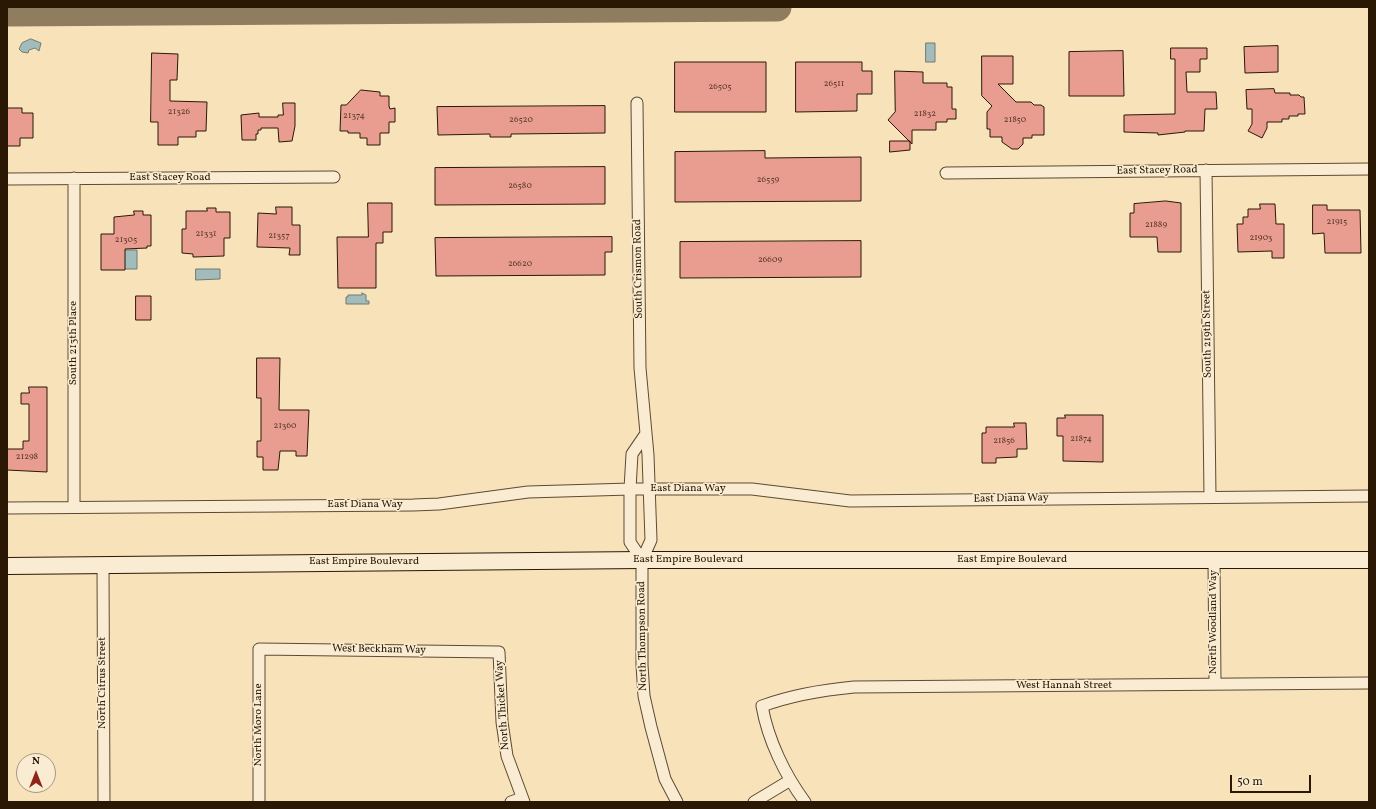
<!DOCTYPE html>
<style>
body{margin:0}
#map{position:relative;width:1376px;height:809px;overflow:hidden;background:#f7e2ba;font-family:Vollkorn,serif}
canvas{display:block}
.frame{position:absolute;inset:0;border:8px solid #2a1804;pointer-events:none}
.north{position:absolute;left:16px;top:753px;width:40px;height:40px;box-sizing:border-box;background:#faecd2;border:1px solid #a79780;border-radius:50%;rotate:0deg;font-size:11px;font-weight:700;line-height:16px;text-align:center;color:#2a1804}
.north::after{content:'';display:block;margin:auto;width:14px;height:18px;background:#8f2418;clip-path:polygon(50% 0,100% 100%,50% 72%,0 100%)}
.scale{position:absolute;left:1230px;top:775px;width:81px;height:18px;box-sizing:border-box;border:2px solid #2a1804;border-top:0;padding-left:5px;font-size:12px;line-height:14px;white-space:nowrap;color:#2a1804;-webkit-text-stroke:3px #faecd2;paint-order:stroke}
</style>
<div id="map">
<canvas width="1376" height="809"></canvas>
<div class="frame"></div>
<div class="north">N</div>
<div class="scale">50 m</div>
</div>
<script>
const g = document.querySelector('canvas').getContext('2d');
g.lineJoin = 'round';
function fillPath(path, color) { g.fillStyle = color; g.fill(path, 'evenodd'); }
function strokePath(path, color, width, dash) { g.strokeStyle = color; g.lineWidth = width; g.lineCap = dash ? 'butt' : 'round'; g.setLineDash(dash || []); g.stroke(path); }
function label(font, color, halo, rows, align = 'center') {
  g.font = font + ' Vollkorn,serif'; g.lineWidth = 3; g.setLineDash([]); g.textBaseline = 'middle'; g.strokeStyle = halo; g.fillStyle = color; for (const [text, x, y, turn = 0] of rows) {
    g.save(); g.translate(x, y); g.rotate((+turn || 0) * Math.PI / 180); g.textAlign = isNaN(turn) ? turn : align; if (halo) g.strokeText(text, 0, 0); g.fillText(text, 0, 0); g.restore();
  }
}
const water = new Path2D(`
 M31,39l10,4 -2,8 -4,-3 -6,2 -1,3 -6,-1 -3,-3 3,-6z
 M926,43h9v19h-9z
 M125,250h12v19h-12z
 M196,269h24v10l-24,1z
 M362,293l4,2v6h3v3h-23v-7h2v-2h14z`);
fillPath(water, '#a2bbbb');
strokePath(water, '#727a72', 1);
strokePath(new Path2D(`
 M7,12l770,-5`), '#907d5f', 29);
const building = new Path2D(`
 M1278,46v26l-33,1 -1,-26z
 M1171,48h36v11h-7v13h-14l1,20h29l1,17h-12l-1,22h-19v1l-27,3v-2l-34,-1v-17l51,-1v-55h-4z
 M1123,51l1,45h-55v-44z
 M152,53l26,1 -1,26h-7v21l37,1 -1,29h-10v6h-18v8h-20v-23h-7z
 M982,56h31v28h-15l18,18h15l3,3h7l3,2v28h-12v3h-9v6l-5,5h-6l-10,-7v-5h-12v-8h-3v-17l5,-6 -10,-10z
 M675,62h91v50h-91z
 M796,62h66v9h10v23h-15v17l-61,1z
 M895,71l28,1v11h24v4h5v22h4v10h-9v3h-11v8h-24v14l-24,-24 7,-8z
 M1274,89l1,4h15v2h9l2,2h3l1,17h-7v2h-9v3h-7v3h-15v6l-5,10 -14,-7 4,-7v-15h-5l-1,-19z
 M361,90l19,2v4h9v10l1,3 5,-1v14h-6v11h-9v12h-13v-7h-7v-5h-12v-2h-8l1,-26h5z
 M283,103h12v23l-3,15 -13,1 -1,-14h-17v2h-3v4h-2v6h-14l-1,-25 18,-2v4h19v-2h5z
 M605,106v27l-94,1v3h-21v-3l-52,1 -1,-28z
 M7,108h15v5h11v25h-13v8h-13z
 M890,141h20v9l-20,2z
 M765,151v7l96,-1v44l-186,1v-50z
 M605,167v37l-170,1v-37z
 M1166,201l15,2v49h-23l-1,-15h-27v-24h4v-9z
 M368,203h24v29h-9v11h-7v45h-38l-1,-51h31z
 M1260,204h15l1,20h8v34h-12v-7l-34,1 -1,-28h6v-7h5v-8h12z
 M1313,205h14v5h33l1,43h-36l-1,-20 -11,1z
 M276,207h16v18h8v30h-11l1,-7 -33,-1 1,-34 18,1z
 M207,208h9v4h14v26h-6v18l-31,1v-3l-11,-1v-24h4v-18h21z
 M134,211h9v4h8v31h-4v2l-22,1v21h-24v-36h13v-17l20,-2z
 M612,237v15h-7v23l-169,1 -1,-38z
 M861,241v36l-181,1v-36z
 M136,296h15v24h-15z
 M257,358h23l-1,52h30l-2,46h-11v-5h-16l-2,19h-15v-13h-6v-16h4v-43h-4z
 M29,387h18v85l-40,-2v-21h16v-8h6v-37h-8v-11h8z
 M1065,415h38v47l-40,-1v-25h-6v-18h8z
 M1014,423h12l1,26h-10v8l-21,1v5h-14v-30h4v-6h28z`);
fillPath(building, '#e99d91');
strokePath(building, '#2a1804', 1);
const street = new Path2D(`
 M637,103l3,265 8,87 3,85 -9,20v105l2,31 7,31 14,52 12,23
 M1206,170l4,327
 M946,173l423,-4
 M74,178v329
 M7,179l327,-2
 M7,508l406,-3 26,-1 89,-12 102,-3h122l98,12 519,-5
 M642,560l-12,-18v-53l2,-35 13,-19
 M1214,560l1,124
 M103,565l1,237
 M259,802v-153l240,3 3,70 5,34 17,46
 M511,802l11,-4
 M754,802l35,-21
 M805,802c-20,-27 -37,-62 -43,-96 30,-11 60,-16 92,-19l515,-4`);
const secondary = new Path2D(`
 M7,566l635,-6h727`);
strokePath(street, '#5d4a32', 13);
strokePath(secondary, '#2a1804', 18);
strokePath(street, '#faecd2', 11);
strokePath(secondary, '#faecd2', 16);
label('9px', '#5a3927', null, [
 ["26511",834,84],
 ["26505",720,87],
 ["21326",179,112],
 ["21832",925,114],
 ["21374",354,116],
 ["26520",521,120],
 ["21850",1015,120],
 ["26559",768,180],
 ["26580",520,186],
 ["21915",1337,222],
 ["21889",1156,225],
 ["21331",206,234],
 ["21357",279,236],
 ["21903",1261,238],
 ["21305",126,240],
 ["26609",770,260],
 ["26620",520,264],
 ["21360",285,426],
 ["21874",1081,439],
 ["21856",1004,441],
 ["21298",27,457]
]);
label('11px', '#2a1804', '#faecd2', [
 ["East Stacey Road",1157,171,-1],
 ["East Stacey Road",170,178],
 ["South Crismon Road",639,269,-91],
 ["South 219th Street",1208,334,-91],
 ["South 213th Place",74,343,-90],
 ["East Diana Way",688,489],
 ["East Diana Way",1011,499,-1],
 ["East Diana Way",365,505],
 ["East Empire Boulevard",688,560],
 ["East Empire Boulevard",1012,560],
 ["East Empire Boulevard",364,562],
 ["North Woodland Way",1214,622,-90],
 ["North Thompson Road",643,636,-91],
 ["West Beckham Way",379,650,1],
 ["North Citrus Street",103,683,-90],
 ["West Hannah Street",1064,686],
 ["North Thicket Way",503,705,-94],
 ["North Moro Lane",259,725,-90]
]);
</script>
